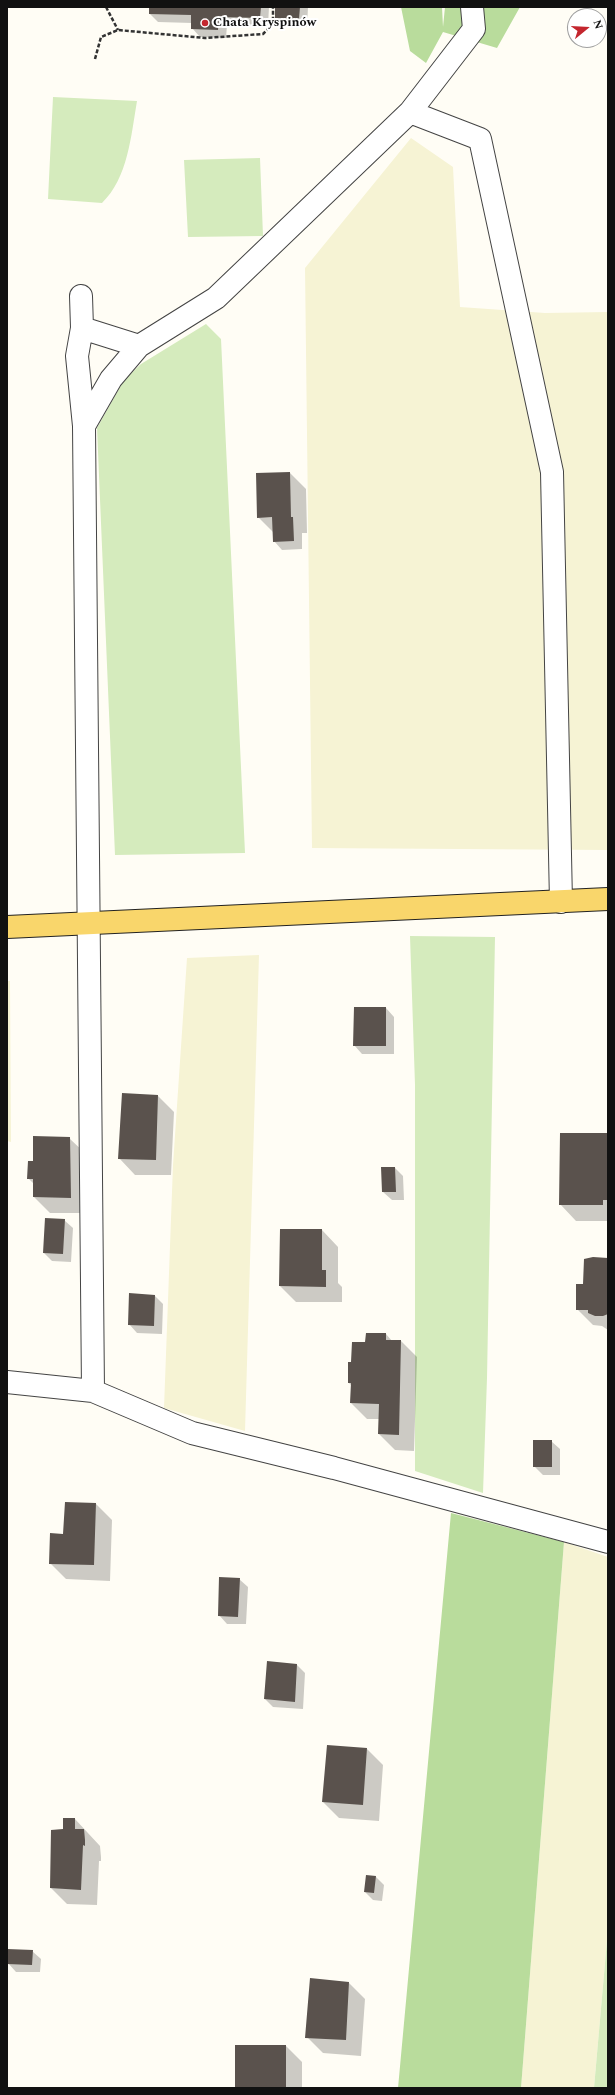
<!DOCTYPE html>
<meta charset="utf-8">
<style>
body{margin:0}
#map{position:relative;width:615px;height:2095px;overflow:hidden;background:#fffdf5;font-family:Spectral,serif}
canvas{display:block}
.frame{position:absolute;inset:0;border:8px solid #111;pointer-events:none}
.north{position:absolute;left:567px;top:8px;width:40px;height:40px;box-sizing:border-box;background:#fff;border:1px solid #a0a0a0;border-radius:50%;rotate:72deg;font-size:11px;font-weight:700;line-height:16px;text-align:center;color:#111}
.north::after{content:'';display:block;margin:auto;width:14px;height:18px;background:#c4262e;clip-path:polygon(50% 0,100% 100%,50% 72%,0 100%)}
</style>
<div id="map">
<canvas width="615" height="2095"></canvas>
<div class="frame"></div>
<div class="north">N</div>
</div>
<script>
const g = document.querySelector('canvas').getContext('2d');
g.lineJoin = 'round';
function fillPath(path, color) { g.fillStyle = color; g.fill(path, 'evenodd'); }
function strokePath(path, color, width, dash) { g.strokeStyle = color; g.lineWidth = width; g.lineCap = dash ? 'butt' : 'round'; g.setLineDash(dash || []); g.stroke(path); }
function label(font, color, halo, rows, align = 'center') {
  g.font = font + ' Spectral,serif'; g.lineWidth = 4; g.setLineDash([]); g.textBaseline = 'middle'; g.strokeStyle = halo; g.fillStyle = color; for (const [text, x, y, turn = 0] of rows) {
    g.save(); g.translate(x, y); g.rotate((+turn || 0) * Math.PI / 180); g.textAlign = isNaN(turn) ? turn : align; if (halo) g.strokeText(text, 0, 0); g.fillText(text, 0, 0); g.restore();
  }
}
fillPath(new Path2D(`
 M411,138l42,29 7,140 85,6 63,-1v538l-296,-2 -7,-580z
 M259,955l-14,476 -81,-23 9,-243 14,-207z
 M7,981h3l1,161 -4,-1z
 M564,1542l44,15v372l-14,159h-73z`), '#f6f3d4');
fillPath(new Path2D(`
 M53,97l84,4c-6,35 -9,77 -35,102l-54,-4z
 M260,158l3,78 -75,1 -4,-77z
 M206,324l15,15 24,514 -130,2 -18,-427 27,-48 17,-16z
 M410,936l85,1 -8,441 -4,115 -68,-22v-386z
 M608,1929v159h-14z`), '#d5ebbd');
fillPath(new Path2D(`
 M401,7h41l1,20 2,-20h75l-23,41 -54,-16 -17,31 -16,-12z
 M451,1513l113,29 -43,546h-123z`), '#b9dc9c');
fillPath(new Path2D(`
 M127,7h14v1h-13z
 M150,7h119l-1,19 -41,-1 -1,13 -26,-1 -8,-9v-5l-34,-1 -8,-8z
 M276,7h32l-1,20 -23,-1 -8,-8z
 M290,473l16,16 1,44h-5v16l-20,1 -8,-9v-8l-16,-16z
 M386,1008l8,9v37h-32l-8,-9z
 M123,1094l35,2 16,16 -3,63h-36l-16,-17z
 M608,1134v87h-32l-16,-17z
 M69,1138l17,16v59h-36l-16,-16v-13l-6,-6 6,-16z
 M395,1168l8,8 1,24h-12l-9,-8z
 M64,1220l9,8 -2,34 -19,-1 -8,-8z
 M322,1230l16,17v36l4,4v15h-46l-16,-16z
 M608,1260v70l-6,-4 -9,-1 -16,-16 7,-24z
 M155,1296l8,8 -1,30 -25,-1 -8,-9z
 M386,1334l6,7h9l16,16 -3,94 -19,-1 -16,-16 1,-15h-13l-16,-16 1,-17 -3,-3 3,-20 14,-20z
 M551,1441l9,8v26h-17l-9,-9z
 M96,1504l16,16 -2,61 -44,-2 -16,-16 14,-28z
 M239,1579l9,8 -2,37h-19l-8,-9z
 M268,1662l29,3 8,8 -2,36 -30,-2 -8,-8z
 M367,1749l16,16 -4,56 -40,-3 -16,-16z
 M64,1819h11l25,27 1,11v4h-2l-2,44 -30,-1 -16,-16 1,-57 12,-1z
 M367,1876l9,1 8,8 -2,16 -9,-1 -8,-8z
 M32,1951l9,8 -1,13h-24l-8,-9z
 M349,1983l16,16 -4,57 -38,-3 -16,-16z
 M286,2046l16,16v26h-66z`), '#0003');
fillPath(new Path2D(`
 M149,7h112l-1,11 -41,-1 -1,13 -27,-1v-14l-42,-1z
 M275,7h25l-1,12 -24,-1z
 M290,472l1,45h2l1,24 -21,1 -1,-25 -15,1 -1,-45z
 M354,1007h32v39h-33z
 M122,1093l36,2 -2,65 -38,-1z
 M560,1133h48v67h-5v5h-44z
 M33,1136l37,1 1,61 -38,-1v-18h-6l1,-18h5z
 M381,1167h14l1,25h-14z
 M45,1218l20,1 -2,35 -20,-1z
 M280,1229h42v41h4v17l-47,-1z
 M593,1257l15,1v56l-5,2h-8l-7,-3v-3h-12v-26h7l1,-25z
 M129,1293l26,2 -1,31 -26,-1z
 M366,1333h20v7h15l-2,95 -21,-1 1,-30 -29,-1 1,-20h-3v-21h3l1,-20h13z
 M533,1440h19v27h-19z
 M65,1502l31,1 -2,62 -45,-1 1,-31 13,1z
 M219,1577l21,1 -2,39 -20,-1z
 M267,1661l30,3 -2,38 -31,-3z
 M327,1745l40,3 -4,57 -41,-3z
 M63,1818h12v11h9l1,11v6l-2,-1 -2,45 -31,-2 1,-58 12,-1z
 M366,1875l10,1 -2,17 -10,-1z
 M7,1949l26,1 -1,15 -25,-1z
 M310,1978l39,4 -3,58 -41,-2z
 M235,2045h51v43h-51z`), '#5a524d');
const minor = new Path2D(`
 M410,112l70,27 72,333 9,430
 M81,296l1,32 -5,28 7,70 9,965
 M82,328l57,18
 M84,426l27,-47 28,-33 77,-48 194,-186 64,-83 -2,-22
 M7,1382l86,9 99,42 142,35 274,74`);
const major = new Path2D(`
 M7,927l601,-28`);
strokePath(minor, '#444', 24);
strokePath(major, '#222', 24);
strokePath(new Path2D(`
 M106,7l12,23
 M95,59l6,-22 17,-7 87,8 58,-4 10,-10v-17`), '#333', 2.5, [4, 2]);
strokePath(minor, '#fff', 22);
strokePath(major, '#f9d66b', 22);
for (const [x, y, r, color] of [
 [205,23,4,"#c4262e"]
]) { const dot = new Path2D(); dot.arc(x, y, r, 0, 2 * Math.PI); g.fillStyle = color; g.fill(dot); strokePath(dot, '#fff', 1.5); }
label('bold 13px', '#111', '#fff', [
 ["Chata Kryspinów",213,23]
], 'left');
</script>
